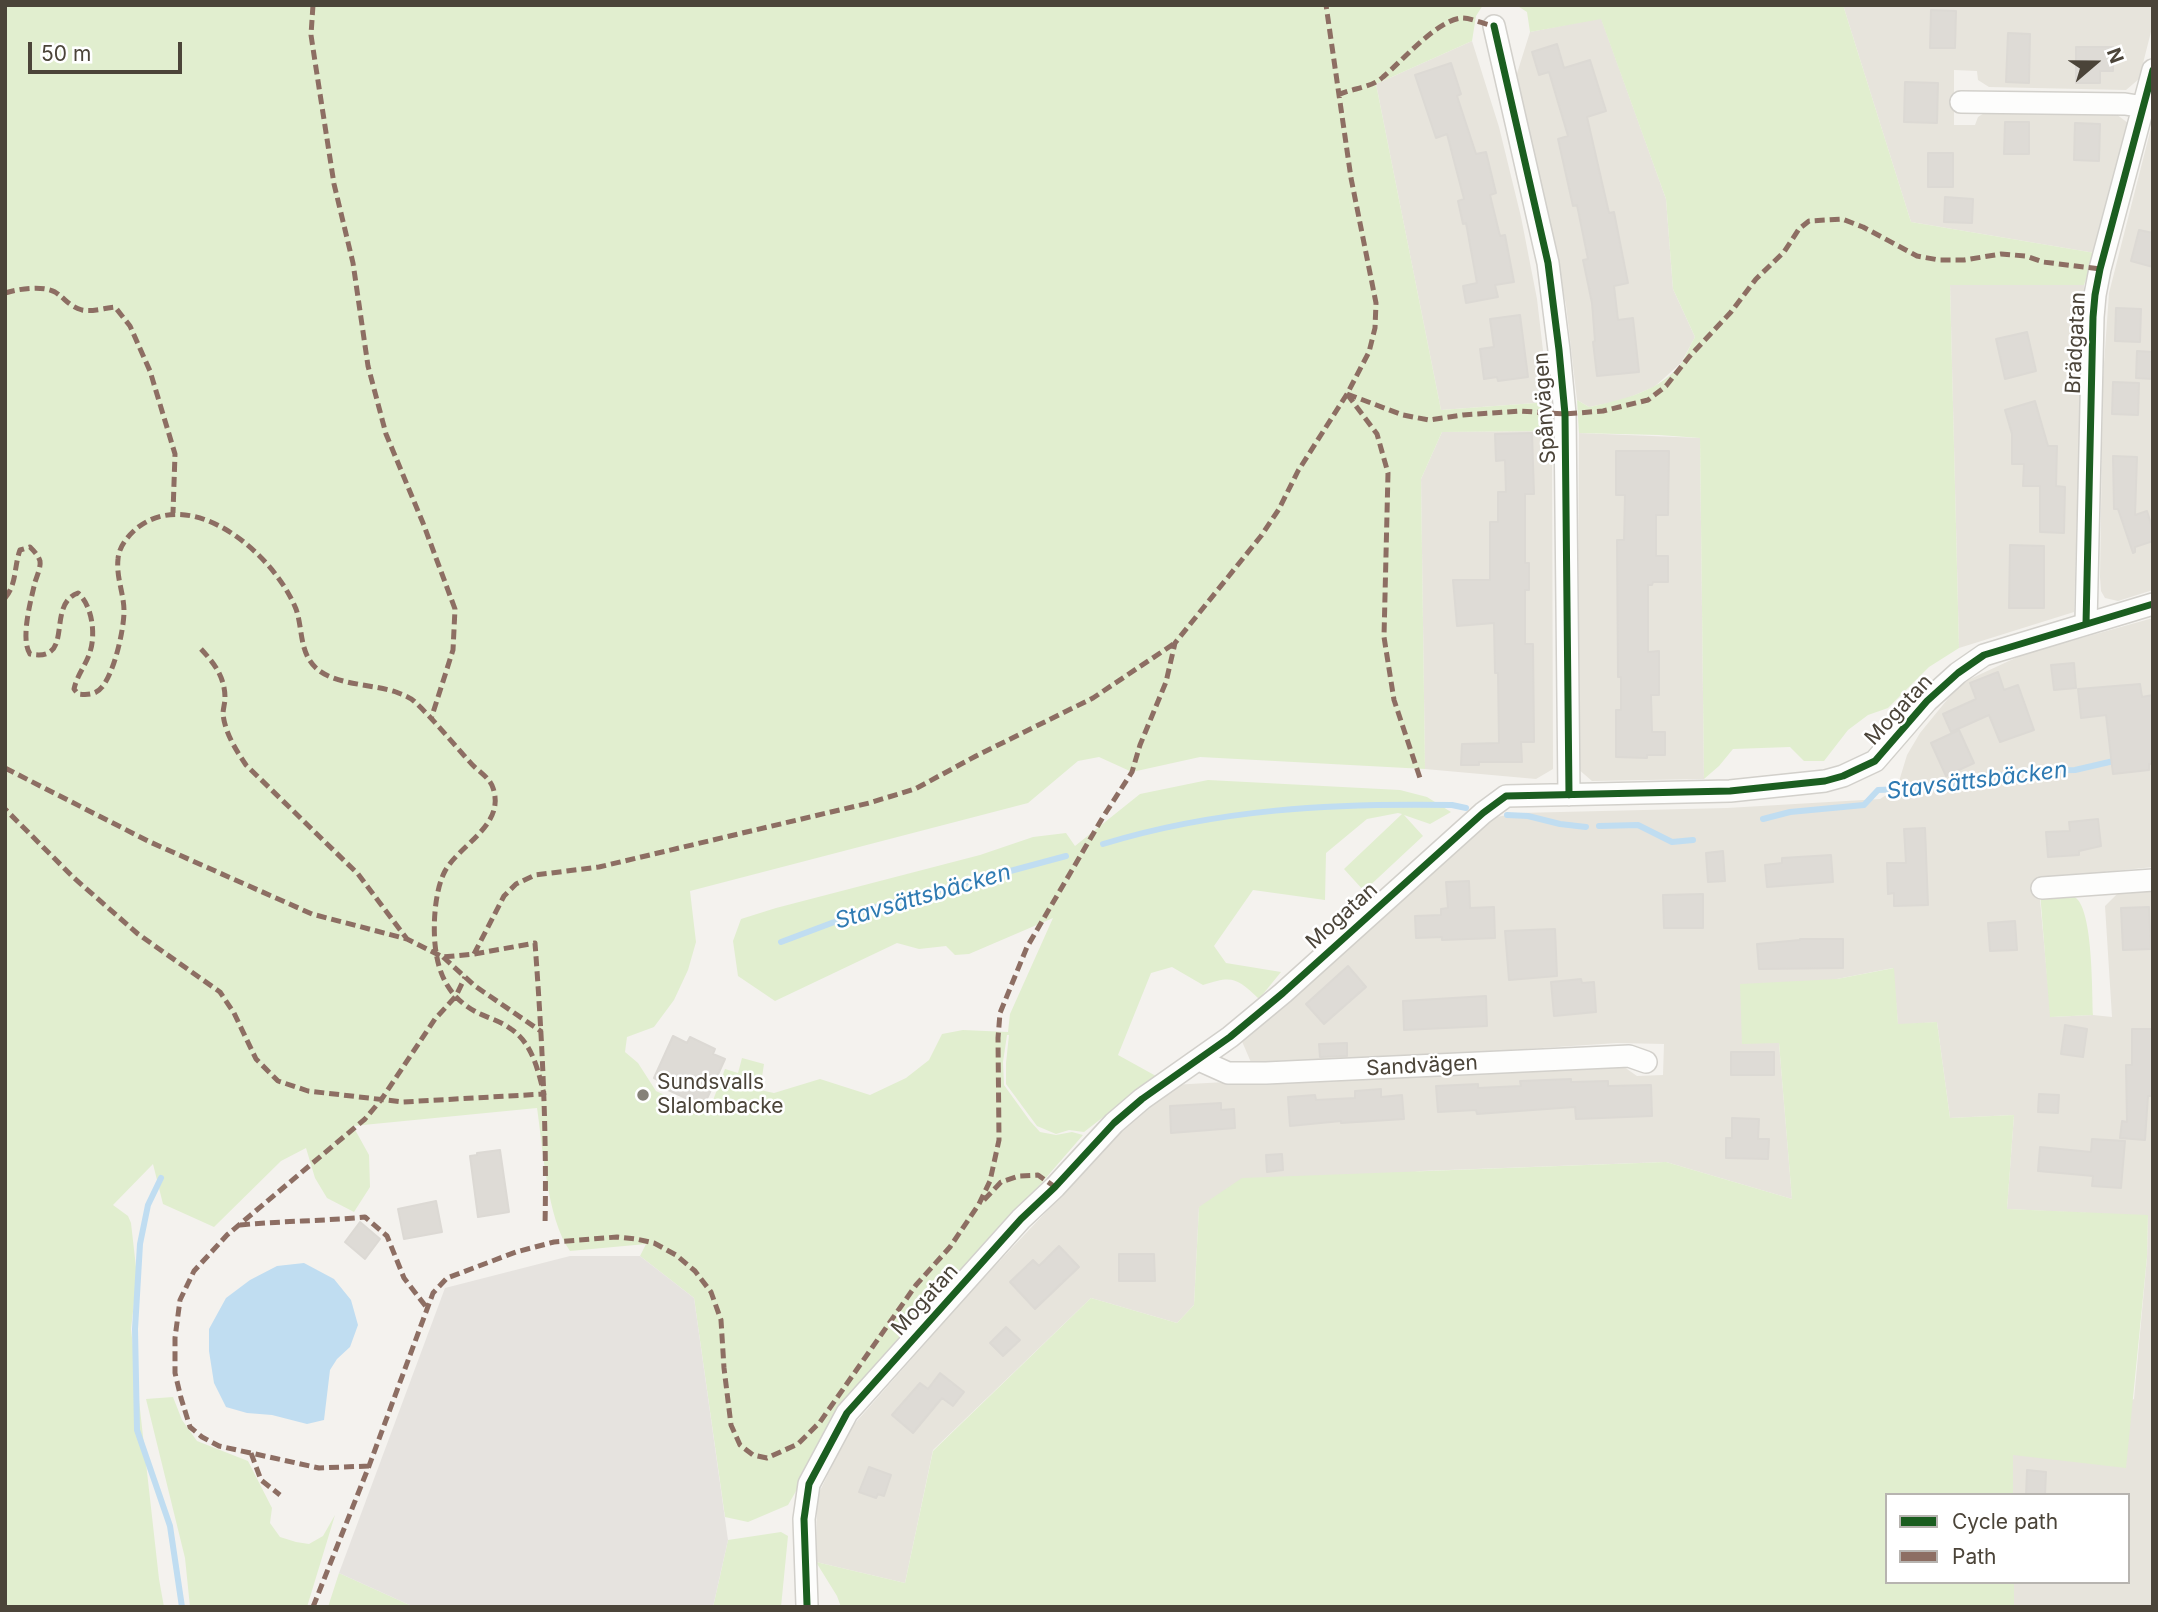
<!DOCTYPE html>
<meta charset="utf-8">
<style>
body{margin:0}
#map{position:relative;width:2158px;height:1612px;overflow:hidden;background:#f4f2ee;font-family:Inter,sans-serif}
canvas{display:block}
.frame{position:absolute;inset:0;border:7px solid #4b4439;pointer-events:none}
.legend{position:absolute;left:1885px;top:1493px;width:245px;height:91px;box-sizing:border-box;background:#fff;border:2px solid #b7b4b0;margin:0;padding:9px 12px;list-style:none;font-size:21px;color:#4b4439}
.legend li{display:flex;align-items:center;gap:14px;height:35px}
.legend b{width:35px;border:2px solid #b7b4b0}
.north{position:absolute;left:2060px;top:28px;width:70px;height:70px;-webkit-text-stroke:5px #fff;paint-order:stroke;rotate:70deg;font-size:19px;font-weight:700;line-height:28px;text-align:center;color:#4b4439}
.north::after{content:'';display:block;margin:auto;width:24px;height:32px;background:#4b4439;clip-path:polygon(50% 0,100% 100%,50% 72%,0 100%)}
.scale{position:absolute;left:28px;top:42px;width:154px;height:32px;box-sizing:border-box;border:4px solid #4b4439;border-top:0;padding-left:9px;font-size:21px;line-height:24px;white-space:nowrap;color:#4b4439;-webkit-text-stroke:5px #fff;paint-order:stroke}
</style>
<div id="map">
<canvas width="2158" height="1612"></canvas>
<div class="frame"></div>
<ul class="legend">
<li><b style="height:9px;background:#1b5e20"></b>Cycle path</li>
<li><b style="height:9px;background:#8d6e63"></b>Path</li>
</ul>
<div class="north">N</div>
<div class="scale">50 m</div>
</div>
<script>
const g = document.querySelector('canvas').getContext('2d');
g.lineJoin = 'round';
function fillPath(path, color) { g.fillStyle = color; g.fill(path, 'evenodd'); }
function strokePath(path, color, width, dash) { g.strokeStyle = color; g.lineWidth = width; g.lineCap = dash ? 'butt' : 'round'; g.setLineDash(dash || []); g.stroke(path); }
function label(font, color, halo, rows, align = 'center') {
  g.font = font + ' Inter,sans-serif'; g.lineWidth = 5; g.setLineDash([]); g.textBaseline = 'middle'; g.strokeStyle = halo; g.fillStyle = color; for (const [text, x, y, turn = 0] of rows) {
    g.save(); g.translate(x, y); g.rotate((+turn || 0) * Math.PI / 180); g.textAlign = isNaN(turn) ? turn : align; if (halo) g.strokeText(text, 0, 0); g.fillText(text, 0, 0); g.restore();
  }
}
fillPath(new Path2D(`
 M1843,5h310v19l-14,55 -13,11 -137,-3 -11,-7 -1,-9 -23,-1v55h21l3,-8 9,-6h125l16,12 -33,130 -184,-31z
 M1601,18l65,181 7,90 22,48 -14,26 -27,24 -31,13 -34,7 -12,-7 -11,-95 -35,-163 -17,-59 16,-51z
 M1472,41l27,86 22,90 16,82 12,103 -108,8 -65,-326z
 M2153,120v470l-35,11 -13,-3 -4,-7 -1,-14 3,-199 6,-85z
 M1950,285h134l-10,327 -115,36z
 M1552,431l1,338 -17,10 -111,-10 -4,-290 21,-47z
 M1579,433l121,5 4,341 -112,2 -15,-13z
 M2153,618v249l-115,12 13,138 42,-2 19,2 -7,-111 13,-13 35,-3v717h-139v-25h114v-87h-115l-1,-40 122,-56 13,-142 1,-41 -141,-7 7,-94 -64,3 -13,-96 -39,3 -5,-57 -56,11 -58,64 13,156 -126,-37 -245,9 -222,36 -5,98 -17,18 -86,-25 -158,152 -28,133 -89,-21 1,-65 32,-67 126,-143 87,-92 68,-77 42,-33 442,-25 23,16 26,-1 1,-31 -47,-1 -364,24 -12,-28 255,-222 23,-4 208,-5 153,-9 17,-11 10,-33 13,-22 35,-43 15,-11 54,-25z`), '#e7e4dc');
fillPath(new Path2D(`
 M5,5h1478l-7,11 -4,25 -96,43 65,326 108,-8 3,29 -110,1 -21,47 4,290 -225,-12 -68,15 -33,-15 -21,4 -50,42 -338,88 6,51 -8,28 -14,30 -20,27 -27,10 -2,15 13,11 18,28 17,8 37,9 15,-39 13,4 4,-15 22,6 -4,26 14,3 46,-14 50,16 36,-17 23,-18 13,-26 21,-4 45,2 2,-18 43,-96 -84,36 -14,1 -9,-9 -27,3 -22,-6 -122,58 -37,-25 -5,-35 8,-22 35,-11 204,-53 53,-18 33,-4 9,13 65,-52 68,-14 192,10 27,7 24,15 -21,12 -26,-9 19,21 -59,55 -20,-22 58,-55 -4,-1 -31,6 -41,34 -1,47 -72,-10 -39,56 12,17 55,9 -22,27c-22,-21 -26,-24 -56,-14l-31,-18 -21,6 -33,82 38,21 -72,56 -15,-2 -13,4 -19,-8 -31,-42v-21l3,-28h-2l-4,27 1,23 26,36 10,11 16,3 16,-3 11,3 -110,127 -170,217 -15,26 -40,17 -23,-5 -31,-219 -54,-42 6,-12 -76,7c-23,-32 -27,-103 -33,-143l-184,18 16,29 1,32 -16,25 -27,-14 -12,-20 -9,-30 -25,13 -67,66 -51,-23 -10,-40 -40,41 15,11 3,7 6,53 -6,53 28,250 5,28h-159z
 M1516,5h327l68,217 184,31 -11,32h-134l9,363 -30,19 -41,41 -20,7 -20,15 -24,31h-20l-14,-14 -57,2 -14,17 -15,13 -4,-341 -41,-3 -80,-2 -2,-33 12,7c33,-7 73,-16 93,-45 5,-8 8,-17 13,-25l-22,-48 -7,-90 -65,-180 -71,13 -3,-20z
 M2040,892c11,1 27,-2 36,6 17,14 16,93 17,117l-43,2z
 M1894,968l4,56 39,-2 13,96 64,-3 -7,94 141,6 -1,42 -21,211 -113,-13v40h-126v87h127v25h-1173l-4,-11 -21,-34 89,21 28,-132 158,-153 86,25 17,-18 5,-98 43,-29 424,-16 126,37 -13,-156 -37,1 -2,-60 97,-5z
 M173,1397l9,23 15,21 51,20 24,47 -2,15 10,14 16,5 13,2 14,-8 12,-21 -28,92h-117l-5,-49 -39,-159z
 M781,1532l7,4 -7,71h-68l15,-67z
 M339,1573l75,34h-86z`), '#e1eecf');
fillPath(new Path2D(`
 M570,1256h70l54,42 34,242 -15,67h-299l-75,-34 106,-285z`), '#e6e3df');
fillPath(new Path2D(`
 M304,1263l30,16 17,21 7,25 -8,22 -13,12 -7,11 -6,50 -17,4 -35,-9 -25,-2 -21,-6 -12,-24 -5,-32v-22l17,-31 24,-18 27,-14z`), '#c0ddf1');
strokePath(new Path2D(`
 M1507,815l21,1 32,8 26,3
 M1763,819l27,-7 74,-7 14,-15 72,-3 72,-16 53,-1 43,-10
 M1599,826l39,-1 34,17 21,-2
 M1103,844c115,-35 229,-41 349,-39l14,3
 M781,942l88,-33 197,-53
 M161,1178l-13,27 -8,39 -5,85 2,101 33,96 12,81`), '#c0ddf1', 6);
const building = new Path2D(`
 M1931,10l25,1 -1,37h-25z
 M2008,33l22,1 -1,49 -23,-1z
 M1557,44l7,24 26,-8 16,51 -19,6 22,96 5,-1 14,71 -14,3 4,34 15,-2 6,54 -42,4 -4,-34 2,-1 -3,-38 -9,-43 5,-1 -11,-54 -4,1 -15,-67 10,-3 -19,-64 -10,3 -7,-23z
 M2076,47h37v24h-13v12h-24z
 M1451,63l10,31 -4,2 19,58 10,-2 10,41 -6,2 10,41 5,-1 9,47 -19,3 3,12 -32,6 -3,-17 14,-3 -11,-60 -3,1 -5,-23 6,-2 -17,-65 -11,4 -21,-63z
 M1905,82l33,1 -1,40 -33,-1z
 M2005,122h24v32h-25z
 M2075,123l25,1 -1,37 -25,-1z
 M1928,153h25v34h-25z
 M1945,197l28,2 -1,24 -28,-1z
 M2139,230l14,3v34l-22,-6z
 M2116,308l25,1 -1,33 -25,-1z
 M1520,315l8,62 -30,4 -1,-4 -13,2 -4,-30 14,-2 -4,-28z
 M2027,332l9,39 -31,8 -9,-40z
 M2137,351l16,1v27l-17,-1z
 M2113,382l26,1 -1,32 -26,-1z
 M2035,401l13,45h9l-1,40 9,1 -1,46 -24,-1v-46h-17l1,-22h-12v-30l-7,-24z
 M1532,433l2,61h-9v69h4v27h-4v54h8l1,98h-13l1,20h-43v3h-18l1,-21 37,-1 -1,-70h-3l-1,-50 -37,3 -4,-46h37v-58h8v-30h8l-1,-32 -9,1 -1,-27z
 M1616,451h53l-1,64h-12v41h12v26h-15l-1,3h-4v67l11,-1v44h-8l1,37h13v23h-18v3l-31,-1v-47h5v-33h-3l-1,-137h7l1,-45h-9z
 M2113,456l24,1 -2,58 12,-4 6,19v11l-18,6v5l-2,1 -15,-44h-4z
 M2010,545l34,1v62h-35z
 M2074,663l2,25 -22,2 -3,-25z
 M1998,672l6,18 14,-5 16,45 -34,12 -11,-27 -38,17 -8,-18 33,-15 -6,-16z
 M2140,684l2,13 11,-2v69h-4v6l-36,4 -7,-59 -25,3 -3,-29z
 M1959,730l15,33 -28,13 -15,-33z
 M2098,819l3,27 -22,5v4l-31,2 -2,-25 24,-1 -1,-9z
 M1925,828l3,77 -34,1v-13l-6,1 -1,-31h19l-2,-34z
 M1723,851l2,30 -17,1 -2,-29z
 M1831,855l2,27 -66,5 -2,-22 17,-2v-5z
 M1469,881l1,27 24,-1 1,31 -53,2v-3l-26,1 -1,-22 26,-1v-6l7,-1 -2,-26z
 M1703,894v34h-39l-1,-33z
 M2149,907l2,42 -28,1 -2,-42z
 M2015,921l2,29 -27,1 -2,-28z
 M1555,929l2,47 -48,4 -4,-49z
 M1800,939h43v29l-84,1 -2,-25 43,-4z
 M1348,966l18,21 -42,37 -18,-20z
 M1581,979l1,4 12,-1 2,30 -42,4 -3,-34z
 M1486,996l1,30 -83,4 -1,-29z
 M2065,1025l22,4 -4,28 -22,-3z
 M2132,1029h21v67h-5l-3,44 -25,-2 2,-17 5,1 -1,-57h6z
 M673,1036l14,7 3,-6 25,12 -2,5 12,5 -20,44 -14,-6 -1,3 -26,-12 2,-4 -12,-6z
 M1347,1043v13l-27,1 -1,-13z
 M1731,1052h43v23h-43z
 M1571,1079v3l37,-1v5l43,-1 1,31 -76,3 -1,-12 -98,7 -1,-4 -38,2 -2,-26 42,-2v4l43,-2 -1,-5z
 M1381,1089v8l21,-2 2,24 -63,4v-2l-51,5 -2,-29 27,-2 1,5 39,-2v-7z
 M2039,1094l20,1 -1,18 -20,-1z
 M1221,1103v7l13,-1 1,19 -64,5 -1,-27z
 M1732,1118l27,1 -1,20h11l-1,20 -42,-1v-20h6z
 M2092,1139l33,2 -4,47 -29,-2 1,-10 -55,-5 2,-24 51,5z
 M500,1150l9,62 -31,5 -8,-61 7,-1v-2z
 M1282,1154l1,16 -16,2 -1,-17z
 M436,1201l6,31 -38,7 -6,-30z
 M360,1222l20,17 -15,20 -20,-17z
 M1059,1246l20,21 -44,42 -25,-27 23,-22 6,6z
 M1119,1254h35l1,27h-36z
 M1006,1327l14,13 -17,16 -13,-13z
 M940,1373l24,19 -11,14 -11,-8 -29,35 -21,-18 28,-32 8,6z
 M869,1467l22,8 -7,21 -6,-2 -2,4 -17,-6z
 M2027,1470l19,2 -1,23h-19z`);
fillPath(building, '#dedbd6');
strokePath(building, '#dcd9d4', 2);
const minor = new Path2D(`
 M1494,26l54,237 11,87 6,64 4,381
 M1961,102l164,2 19,3
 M2086,624l7,-307 2,-22 5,-26 53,-199
 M2042,888l111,-8
 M1199,1060l29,13h38l363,-17 17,6
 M807,1605l-3,-86 5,-35 38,-71 174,-194 34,-32 59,-64 28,-24 88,-62 53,-44 200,-180 23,-17 224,-5 95,-10 18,-5 32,-15 52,-60 31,-28 26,-18 169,-51`);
strokePath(minor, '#d2d0cb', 24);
strokePath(minor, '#fdfdfc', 21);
strokePath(new Path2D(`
 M313,5l-2,30 5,33 18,116 19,79 15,103 18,68 37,89 32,86 -2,41 -22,69
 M1338,95c15,-7 33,-7 45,-18 18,-15 55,-58 79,-59 9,0 22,6 32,8
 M5,293c13,-4 37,-8 50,-1 11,7 12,13 27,18 10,2 23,-2 33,-3l15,19 20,45 25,83 -2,59
 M1347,394l56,21 26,5 34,-5 57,-4 45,3 38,-3 45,-11 18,-14 23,-29 42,-45 25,-33 28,-27 15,-23 10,-8 33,-2 21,8 54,29 22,4h25l37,-6 25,2 17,6 57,7
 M1347,394l30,40 11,39 -4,164 10,63 27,81
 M5,598c12,-14 9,-32 15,-48l10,-3c4,4 8,8 10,14 1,6 -3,15 -5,21 -4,18 -15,57 -5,72 46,9 15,-49 48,-61 14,12 18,41 12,59 -4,13 -13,23 -16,37l4,5c9,1 18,1 24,-7 12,-14 22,-57 22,-76 0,-17 -8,-34 -6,-52 1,-13 10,-23 19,-31 57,-44 138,28 159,81 7,20 3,43 20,59 18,17 56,16 80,24 7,3 14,5 19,10 19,18 36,39 54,59 8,10 20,15 24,27 13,37 -34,57 -48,83 -10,19 -12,52 -10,73 3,31 14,54 43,69 11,5 24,9 33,16 22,15 27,42 33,65l-141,8 -95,-11 -30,-10 -22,-22 -22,-46 -14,-21 -82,-58 -64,-56 -69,-69
 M201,649c13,14 24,28 24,49 0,5 -2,11 -2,16 2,19 13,36 23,51l112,109 49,65
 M5,768l145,74 162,72 95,25 36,18 31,-3 61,-11c7,94 12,188 10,283
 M474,954l30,-58 12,-12 19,-9 64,-8 270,-64 46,-14 61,-33 117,-58 82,-55
 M443,957l32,29 67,46
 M984,1200l17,-18 18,-6 19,-1 17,12
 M240,1225c42,-4 83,-4 125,-8l22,19 17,42 23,30
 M251,1453l10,27 19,15
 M369,1466l-50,2 -100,-22 -17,-9 -12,-10 -9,-29 -6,-25v-35l5,-38 14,-29 33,-36 138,-116 16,-19 54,-81 21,-23 9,-19
 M313,1607l56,-141 64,-173 14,-15 69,-26 38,-10 63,-5 19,2 18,4 22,12 19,16 16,21 10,28 3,48 7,57 9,20 13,10 14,3 31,-14 22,-22 96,-137 34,-38 29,-43 11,-23 9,-41 -1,-102 2,-25 27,-66 76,-130 29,-45 8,-27 26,-63 9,-39 86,-107 18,-27 19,-38 49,-77 22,-42 6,-24 1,-25 -25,-125 -25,-173`), '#8d6e63', 5, [10, 5]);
strokePath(new Path2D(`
 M1494,26l54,237 11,87 6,64 4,381
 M2086,624l7,-307 2,-22 5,-26 53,-199
 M807,1605l-3,-86 5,-35 38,-71 174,-194 34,-32 59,-64 28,-24 88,-62 53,-44 200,-180 23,-17 224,-5 95,-10 18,-5 32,-15 52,-60 31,-28 26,-18 169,-51`), '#1b5e20', 7);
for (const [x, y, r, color] of [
 [643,1095,7,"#868178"]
]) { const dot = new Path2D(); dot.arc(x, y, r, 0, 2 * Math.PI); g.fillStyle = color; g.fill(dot); strokePath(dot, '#fff', 2.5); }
label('21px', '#4b4439', '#fff', [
 ["Brädgatan",2076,343,-87],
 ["Spånvägen",1545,408,-94],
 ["Mogatan",1899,710,-47],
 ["Mogatan",1342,916,-42],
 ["Sandvägen",1422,1066,-3],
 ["Mogatan",925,1300,-48]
]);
label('21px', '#4b4439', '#fff', [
 ["Sundsvalls",657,1083],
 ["Slalombacke",657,1107]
], 'left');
label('italic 23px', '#2e7ab2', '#fff', [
 ["Stavsättsbäcken",1977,781,-7],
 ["Stavsättsbäcken",923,897,-16]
]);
</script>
